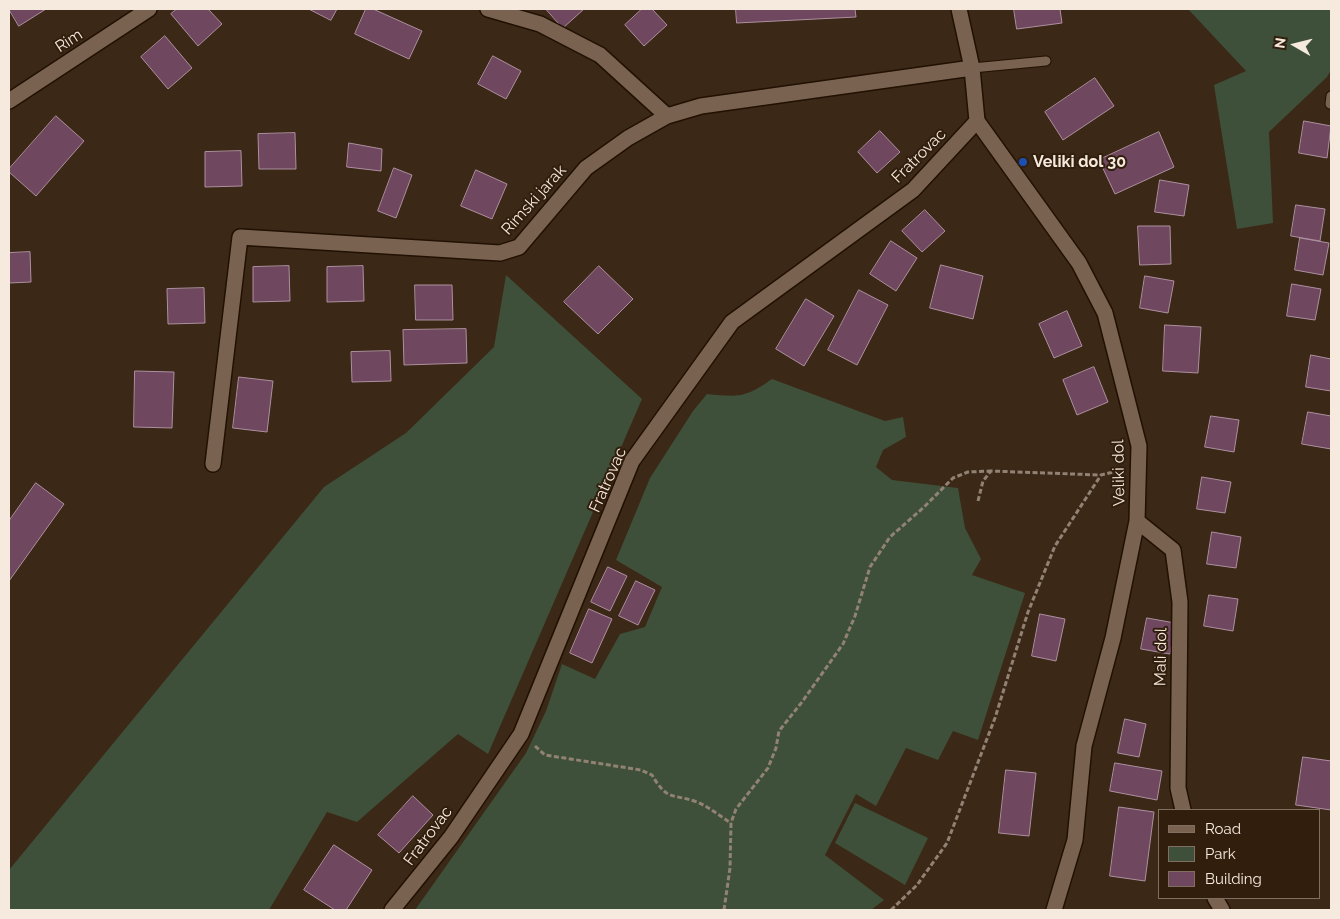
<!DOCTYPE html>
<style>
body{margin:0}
#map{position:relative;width:1340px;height:919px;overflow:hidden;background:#3b2817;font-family:Raleway,sans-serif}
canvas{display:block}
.frame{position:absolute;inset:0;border:10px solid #f6e9de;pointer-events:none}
.legend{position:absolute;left:1158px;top:809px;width:162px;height:90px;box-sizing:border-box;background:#311e0d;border:1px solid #806f61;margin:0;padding:6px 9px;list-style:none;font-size:15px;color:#f6e9de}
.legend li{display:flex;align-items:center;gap:10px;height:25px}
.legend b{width:25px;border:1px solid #806f61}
.north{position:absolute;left:1270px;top:20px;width:50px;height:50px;-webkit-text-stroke:4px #311e0d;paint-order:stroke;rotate:278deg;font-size:14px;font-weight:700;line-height:20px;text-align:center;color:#f6e9de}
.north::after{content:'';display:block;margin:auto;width:18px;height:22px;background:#f6e9de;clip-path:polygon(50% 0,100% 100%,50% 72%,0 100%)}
</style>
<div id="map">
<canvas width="1340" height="919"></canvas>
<div class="frame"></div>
<ul class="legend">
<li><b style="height:6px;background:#796350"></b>Road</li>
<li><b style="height:14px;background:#3e5039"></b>Park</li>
<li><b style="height:14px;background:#6f475e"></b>Building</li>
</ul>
<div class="north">N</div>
</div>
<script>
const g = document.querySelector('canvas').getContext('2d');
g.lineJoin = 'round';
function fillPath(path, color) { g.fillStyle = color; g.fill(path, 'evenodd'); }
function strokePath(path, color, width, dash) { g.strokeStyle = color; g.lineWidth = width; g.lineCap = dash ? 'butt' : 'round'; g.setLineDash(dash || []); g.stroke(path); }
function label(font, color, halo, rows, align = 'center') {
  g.font = font + ' Raleway,sans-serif'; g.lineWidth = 4; g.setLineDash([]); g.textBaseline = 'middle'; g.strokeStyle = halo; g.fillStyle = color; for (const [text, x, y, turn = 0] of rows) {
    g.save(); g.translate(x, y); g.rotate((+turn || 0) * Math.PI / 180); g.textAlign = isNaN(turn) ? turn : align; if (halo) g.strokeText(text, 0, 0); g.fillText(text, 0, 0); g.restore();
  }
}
fillPath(new Path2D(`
 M1188,9h143v61l-4,7 -58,55 4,91 -36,6 -23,-144 32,-14z
 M506,275l136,124 -154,355 -30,-20 -101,88 -30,-10 -58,98h-260v-40l315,-383 82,-54 88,-86z
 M772,379l113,42 18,-4 3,20 -23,13 -7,17 16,13 66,8 7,40 16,31 -9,16 53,18 -47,147 -25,-9 -15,29 -32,-12 -30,58 -20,-12 -31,61 59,45 -13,10h-456l111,-157 20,-42 16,-47 33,15 25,-45 25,-7 17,-40 -46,-27 34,-82 43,-67 14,-17c32,3 38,4 65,-15z
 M855,803l73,35 -23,47 -70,-42z`), '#3e5039');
const building = new Path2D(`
 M9,9h37l-27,17z
 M177,9h31l14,15 -24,22 -27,-32z
 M309,9h28l-6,11z
 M366,9h7l49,22 -13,28 -54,-25z
 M546,9h38l-21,19z
 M642,9h10l15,16 -23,21 -19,-21z
 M736,9h119l1,8 -119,6z
 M1014,9h46l2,14 -45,6z
 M165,36l27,32 -24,21 -27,-32z
 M493,56l28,15 -15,28 -28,-15z
 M1095,78l19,28 -51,34 -18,-28z
 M56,116l28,25 -48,55 -27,-24v-3z
 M1304,121l27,5 -4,32 -28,-5z
 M880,131l20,21 -23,21 -19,-21z
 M1159,132l15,35 -59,27 -16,-34z
 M295,133l1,36h-37l-1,-35z
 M349,143l33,6 -1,22 -34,-4z
 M241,151l1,35 -37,1v-35z
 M394,168l18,7 -16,43 -18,-7z
 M476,170l31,14 -15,35 -31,-13z
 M1160,180l29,5 -5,31 -29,-4z
 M1296,205l29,4 -5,32 -29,-5z
 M925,210l20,21 -23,21 -20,-21z
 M1138,226h32l1,38 -31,1z
 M1300,238l29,5 -6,32 -28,-5z
 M891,241l26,17 -21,33 -26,-17z
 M30,252l1,30 -22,1v-30z
 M941,265l42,11 -10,43 -43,-11z
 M289,266l1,35 -37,1v-35z
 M363,266l1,35 -37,1v-35z
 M599,266l34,33 -35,35 -34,-32z
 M1145,276l29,5 -6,32 -28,-5z
 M1292,284l29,5 -6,31 -28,-4z
 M415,285h37l1,35h-37z
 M204,288l1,35 -37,1 -1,-35z
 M859,290l29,15 -31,60 -29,-15z
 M806,299l28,17 -30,50 -28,-17z
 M1067,311l15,35 -28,12 -15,-34z
 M1165,325l36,2 -3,46 -35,-2z
 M466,329l1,34 -63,2 -1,-35z
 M390,351l1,30 -39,1 -1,-30z
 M1311,355l20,4v32l-25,-4z
 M1094,367l14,35 -31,13 -14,-35z
 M135,371l39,1 -2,56 -38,-1z
 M239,377l34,4 -6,51 -34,-4z
 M1308,412l23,4v33l-29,-5z
 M1211,416l28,4 -5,32 -29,-5z
 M1202,477l29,5 -6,31 -28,-4z
 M36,483l28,21 -55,77v-60z
 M1212,532l29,5 -5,31 -29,-4z
 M608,567l19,9 -17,35 -19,-9z
 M636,581l19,9 -17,35 -19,-9z
 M1209,595l29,4 -5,32 -29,-5z
 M589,609l23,10 -20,44 -22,-10z
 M1040,614l25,5 -9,42 -24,-5z
 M1147,618l28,5 -5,31 -29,-5z
 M1125,719l21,5 -7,33 -21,-4z
 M1303,757l28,4v49l-35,-5z
 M1115,763l47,8 -5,29 -47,-9z
 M1006,770l30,3 -7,63 -30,-3z
 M413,796l20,19 -34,38 -21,-18z
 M1119,807l35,5 -9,69 -35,-5z
 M334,845l38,25 -26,40h-11l-31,-20z`);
fillPath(building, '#6f475e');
strokePath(building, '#ad90a0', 1);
const lane = new Path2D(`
 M972,68l74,-7
 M1330,104l1,-8`);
const street = new Path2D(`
 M488,9l52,15 60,31 67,61
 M959,9l13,59 5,53 102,142 26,50 34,133 -2,75 -24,117 -29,108 -9,94 -21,70
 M213,464l27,-227 260,16 19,-6 67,-79 42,-30 39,-22 34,-10 271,-38
 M1137,521l36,29 7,52 -2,186 5,22
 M1215,898l7,12
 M392,910l59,-73 70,-103 111,-273 100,-139 181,-132 64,-69`);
const secondary = new Path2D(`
 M9,101l140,-92`);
strokePath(lane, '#221002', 11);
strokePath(street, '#221002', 18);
strokePath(secondary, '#221002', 18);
strokePath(new Path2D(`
 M978,501l5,-20 8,-10 109,4
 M535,746l10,9 96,15 11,5c16,27 20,18 45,27 12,5 23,14 34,21
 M724,910l6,-42 1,-45 5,-14 32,-41 8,-20 3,-17 23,-29 41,-58 12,-28 15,-49 20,-30 33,-29 30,-30 15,-6 23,-1
 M891,910l26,-25 30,-42 48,-125 33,-106 27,-66 46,-71 20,-5`), '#928274', 3, [5, 2.5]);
strokePath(lane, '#796350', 9);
strokePath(street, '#796350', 15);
strokePath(secondary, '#796350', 15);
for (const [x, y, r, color] of [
 [1023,162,5,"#1a4fb4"]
]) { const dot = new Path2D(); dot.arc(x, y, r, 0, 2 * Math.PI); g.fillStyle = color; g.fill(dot); strokePath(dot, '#311e0d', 2); }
label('16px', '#f6e9de', '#311e0d', [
 ["Rim",69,41,-33],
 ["Fratrovac",919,156,-45],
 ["Rimski jarak",534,200,-48],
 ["Veliki dol",1119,473,-91],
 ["Fratrovac",608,480,-66],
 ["Mali dol",1161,657,-89],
 ["Fratrovac",428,836,-53]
]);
label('bold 16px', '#f6e9de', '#311e0d', [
 ["Veliki dol 30",1033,162]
], 'left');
</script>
